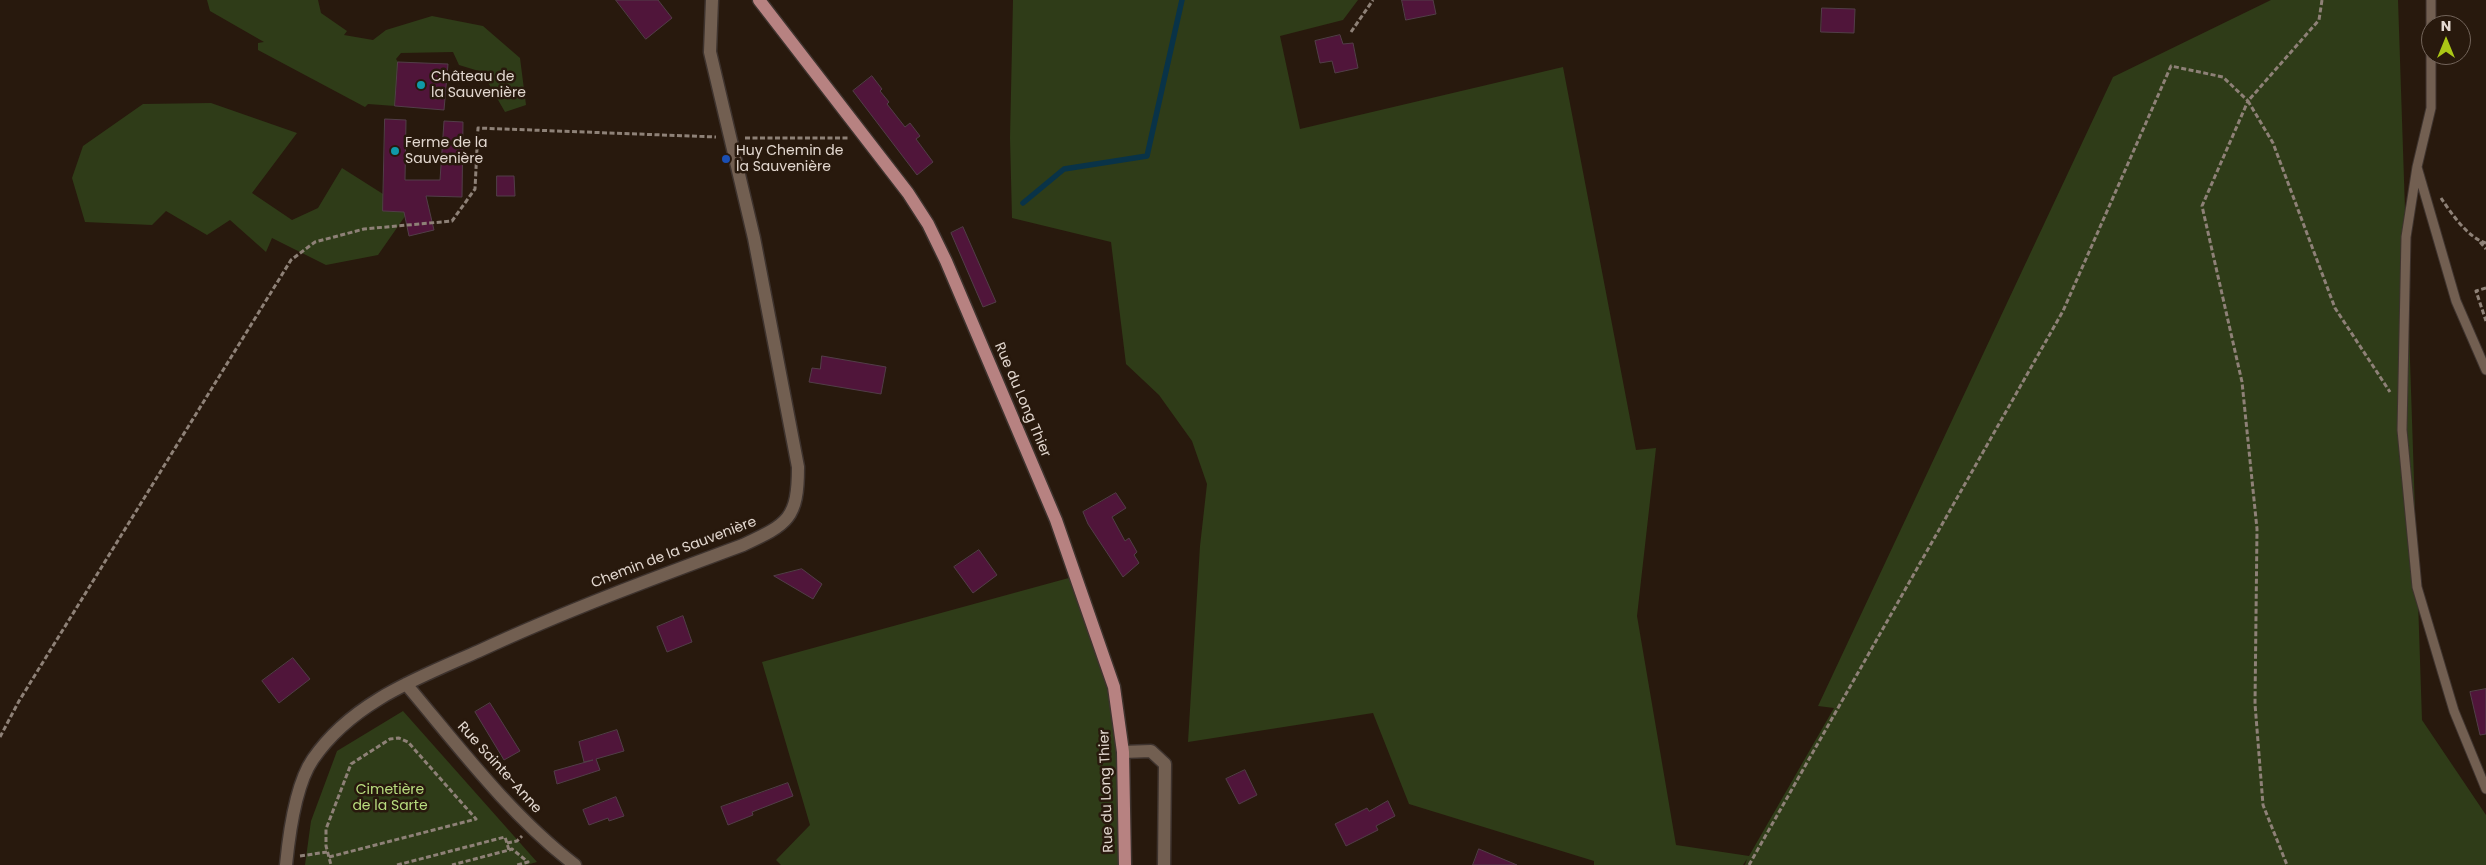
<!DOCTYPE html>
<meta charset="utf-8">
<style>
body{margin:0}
#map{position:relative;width:2486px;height:865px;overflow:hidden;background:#28190d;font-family:Poppins,sans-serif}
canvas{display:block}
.north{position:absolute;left:2421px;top:15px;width:50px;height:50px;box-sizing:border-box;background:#28190d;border:1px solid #73655b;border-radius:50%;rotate:0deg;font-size:14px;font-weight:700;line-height:20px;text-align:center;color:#e3d8d0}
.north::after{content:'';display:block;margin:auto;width:18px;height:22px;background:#abc716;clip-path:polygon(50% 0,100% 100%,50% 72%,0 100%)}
</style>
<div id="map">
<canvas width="2486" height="865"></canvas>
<div class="north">N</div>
</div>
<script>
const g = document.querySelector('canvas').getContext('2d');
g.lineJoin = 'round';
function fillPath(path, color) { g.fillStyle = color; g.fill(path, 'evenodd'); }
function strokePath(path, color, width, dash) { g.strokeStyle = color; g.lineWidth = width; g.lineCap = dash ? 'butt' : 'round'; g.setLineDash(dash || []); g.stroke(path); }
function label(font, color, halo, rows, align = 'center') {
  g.font = font + ' Poppins,sans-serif'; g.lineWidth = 5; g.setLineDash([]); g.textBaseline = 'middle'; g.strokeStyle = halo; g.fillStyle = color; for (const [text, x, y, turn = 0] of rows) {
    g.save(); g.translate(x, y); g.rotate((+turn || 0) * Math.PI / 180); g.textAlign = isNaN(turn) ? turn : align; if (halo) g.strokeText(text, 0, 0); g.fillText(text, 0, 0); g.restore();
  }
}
fillPath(new Path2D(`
 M207,0h111l3,13 26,18 -3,4 29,5 13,-10 46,-14 51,10 37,32 6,47 -21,7 -23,-40 -23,-7 -6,-13 -52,1 -5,6 2,3 -3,44 -27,-2 -3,3 -107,-57v-7l6,-1 -54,-31z
 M1013,0h345l-15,20 -63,16 20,93 263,-62 73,383 20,-2 -19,168 39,229 73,11 85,-148 -16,-2 295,-629 158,-77h127l24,720 64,95v50h-741l2,-6 -4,6h-149v-4l-185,-57 -36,-91 -185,29 12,-196 7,-62 -15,-43 -33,-46 -33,-31 -15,-122 -99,-24 -2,-80z
 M211,103l86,30 -45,60 40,27 26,-12 24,-40 41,26v17l25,1 -30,43 -52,10 -54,-27 -6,14 -36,-32 -23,15 -41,-24 -14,14 -67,-3 -13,-44 11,-32 60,-42z
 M1076,576l38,111 11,178h-344l-5,-5 34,-35 -48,-163z
 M403,711l134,151 -11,3h-221l6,-44 26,-70z`), '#2f3c18');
strokePath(new Path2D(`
 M1023,203l41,-34 83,-13 35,-156`), '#093348', 5.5);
const building = new Path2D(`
 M616,0h42l14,18 -26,21z
 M1402,0h31l3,14 -30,6z
 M1822,8l33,1 -1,24 -33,-1z
 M1340,35l3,9 10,-1 5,25 -23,5 -3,-12 -12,2 -5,-22z
 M398,62l50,2 -4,46 -49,-4z
 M872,76l10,13 -2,2 9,11 -2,2 18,23 5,-4 10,13 -4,3 17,23 -16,13 -64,-84z
 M385,119l21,1 -1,60h35l4,-59 19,1 -1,75 -36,-1 8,34 -25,6 -5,-24 -21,-1z
 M497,176h17l1,20h-18z
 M963,227l33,75 -13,5 -32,-74z
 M822,356l64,11 -5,27 -72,-12 3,-14 8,1z
 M1116,493l10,15 -14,9 13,24 4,-3 8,14 -3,3 5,8 -16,14 -35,-53 -5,-12z
 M979,550l18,25 -24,18 -19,-26z
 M802,569l20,15 -9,15 -39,-23z
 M683,616l9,26 -25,10 -10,-25z
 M293,658l17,21 -31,24 -17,-22z
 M2486,689v45l-6,1 -10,-43z
 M490,703l30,48 -16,9 -29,-48z
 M617,730l7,21 -28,8 4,11 -43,14 -3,-13 39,-11 -9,2 -5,-20z
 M1245,770l12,25 -18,9 -13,-25z
 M788,783l5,13 -41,16 1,3 -25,10 -7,-18z
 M616,797l8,19 -15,5 -1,-3 -19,7 -6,-15z
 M1388,801l7,15 -19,10 2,4 -32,16 -11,-22 32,-16 2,3z
 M1479,849l38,16h-44z`);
fillPath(building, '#50153a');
strokePath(building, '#523e48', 1);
const service = new Path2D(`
 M2431,0v108l-14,59 39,134 30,69
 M2417,167l-11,70 -4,193 15,157 37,124 32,78`);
const minor = new Path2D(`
 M406,684c53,63 104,131 169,181
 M1123,752l28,-1 14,13 -1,101
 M286,865c3,-31 9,-80 27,-106 39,-57 105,-81 166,-108 86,-40 175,-73 264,-106 45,-21 55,-26 55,-78l-44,-229 -44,-186 2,-52`);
const primary = new Path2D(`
 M759,0l149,193 20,31 18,37 110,259 58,167 9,65 2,113`);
strokePath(service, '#3e332e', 11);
strokePath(minor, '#3e332e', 15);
strokePath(primary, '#3e332e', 15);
strokePath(new Path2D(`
 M2322,0l-3,20 -71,81 25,42 62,165 55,84
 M1351,32l22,-32
 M745,138h103
 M2441,198c10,15 27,40 45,45
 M2480,242l6,7
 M2486,288l-10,3 10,30
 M0,737l19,-36 272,-441 24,-18 49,-13 88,-8 23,-32 3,-61 238,9
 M507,843l10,-2 5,-5
 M509,850l3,-1 16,13 -11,3
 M300,856l27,-4
 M329,857l147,-38 -68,-77 -9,-4 -9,1 -39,25 -25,65v17l5,19
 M397,865l108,-28 4,13 -57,15
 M1749,865l314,-554 108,-245 52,11 25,24 -46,105 40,176 15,147 -2,175 8,101 24,60`), '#8e8177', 3, [5, 2.5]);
strokePath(service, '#725f51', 9);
strokePath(minor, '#725f51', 12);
strokePath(primary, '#b78281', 12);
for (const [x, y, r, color] of [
 [421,85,5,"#0f9aa8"],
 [395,151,5,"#0f9aa8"],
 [726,159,5,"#1a4fb4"]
]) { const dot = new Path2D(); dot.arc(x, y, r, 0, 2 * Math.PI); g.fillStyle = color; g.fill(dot); strokePath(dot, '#28190d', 2); }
label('14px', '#e3d8d0', '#28190d', [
 ["Château de",431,77],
 ["la Sauvenière",431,93],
 ["Ferme de la",405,143],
 ["Sauvenière",405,159],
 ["Huy Chemin de",736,151],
 ["la Sauvenière",736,167]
], 'left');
label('14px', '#e3d8d0', '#28190d', [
 ["Rue du Long Thier",1022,400,67],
 ["Chemin de la Sauvenière",674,553,-21],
 ["Rue Sainte-Anne",499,768,48],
 ["Rue du Long Thier",1107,791,-92]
]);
label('14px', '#b9dd7f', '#28190d', [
 ["Cimetière",390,790],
 ["de la Sarte",390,806]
]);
</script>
